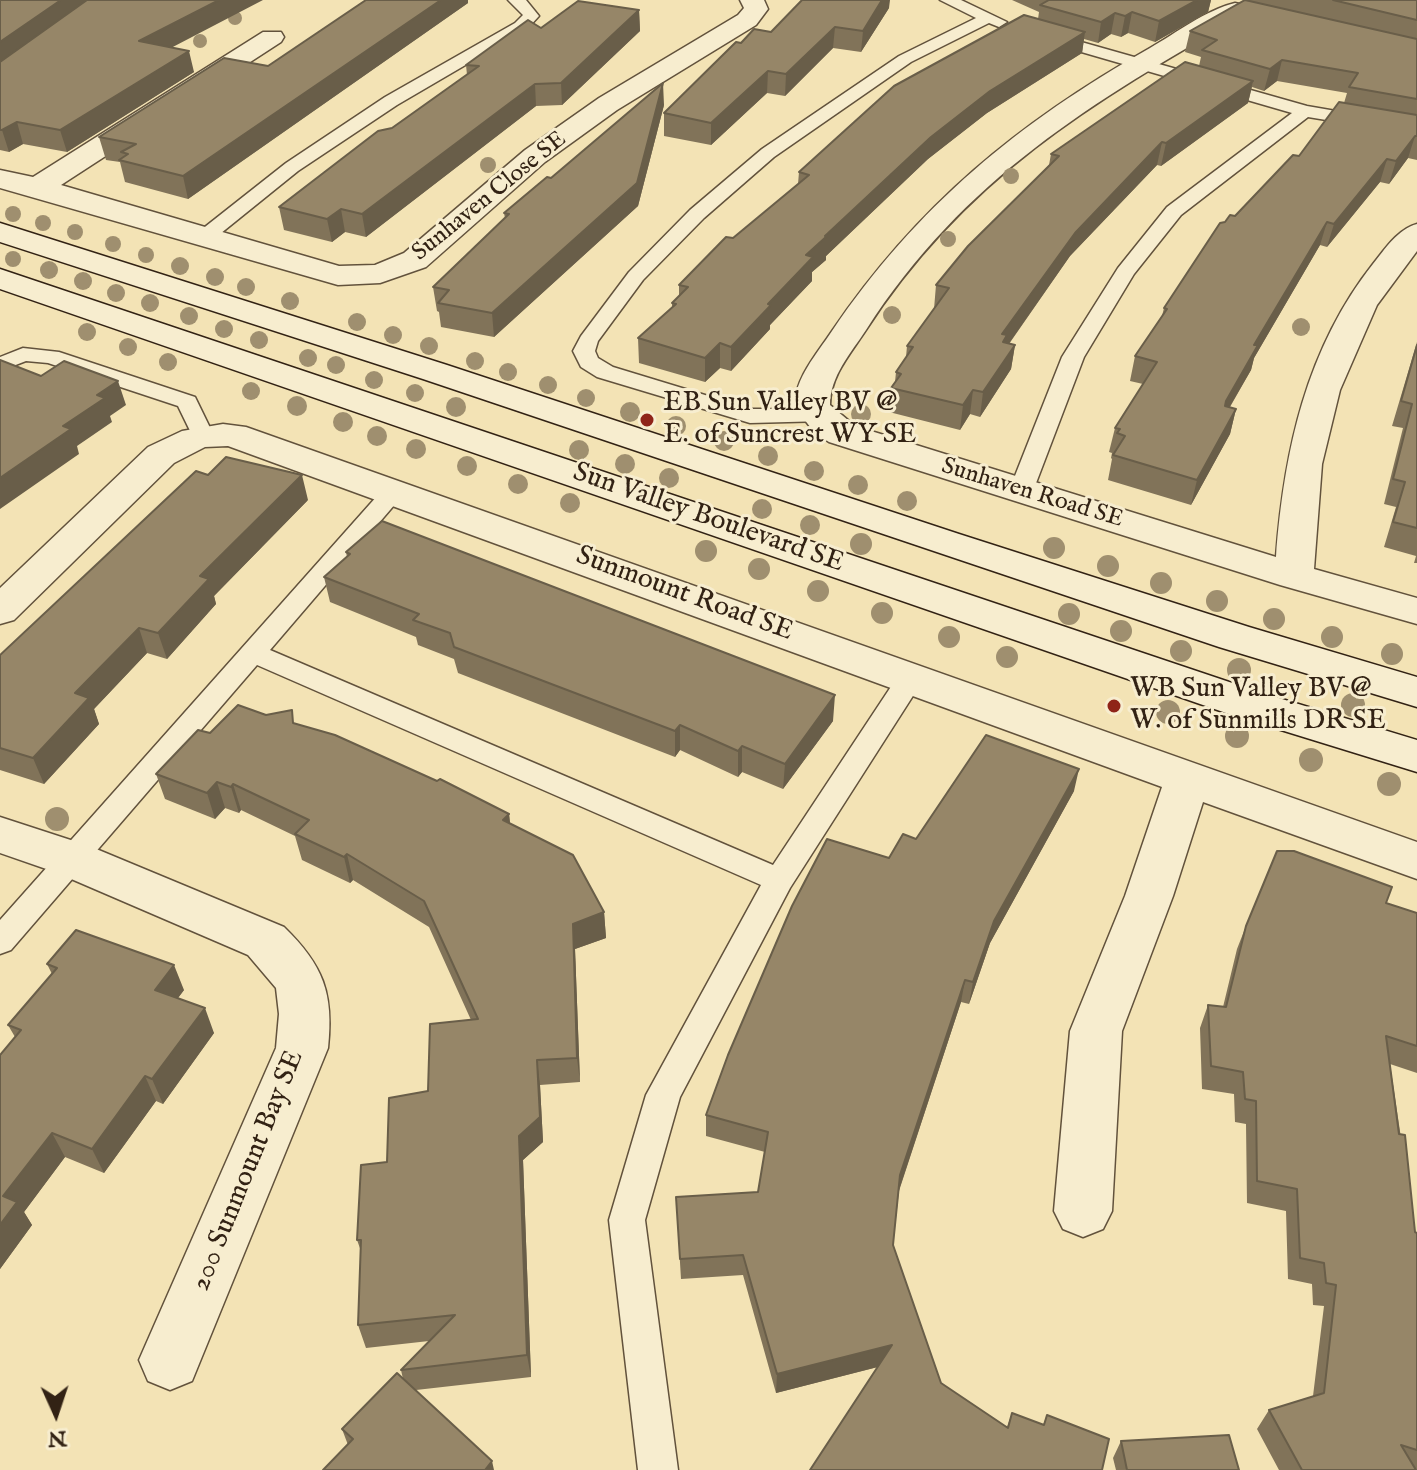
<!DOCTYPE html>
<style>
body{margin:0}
#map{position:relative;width:1417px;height:1470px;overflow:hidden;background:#f3e3b5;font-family:"IM FELL English",serif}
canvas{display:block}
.north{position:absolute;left:16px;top:1374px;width:80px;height:80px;-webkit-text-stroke:6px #f7edcf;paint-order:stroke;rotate:177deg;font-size:22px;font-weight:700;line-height:32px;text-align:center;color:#322214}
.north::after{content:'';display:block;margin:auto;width:28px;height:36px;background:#322214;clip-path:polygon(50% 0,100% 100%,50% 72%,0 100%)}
</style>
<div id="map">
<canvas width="1417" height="1470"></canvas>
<div class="north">N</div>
</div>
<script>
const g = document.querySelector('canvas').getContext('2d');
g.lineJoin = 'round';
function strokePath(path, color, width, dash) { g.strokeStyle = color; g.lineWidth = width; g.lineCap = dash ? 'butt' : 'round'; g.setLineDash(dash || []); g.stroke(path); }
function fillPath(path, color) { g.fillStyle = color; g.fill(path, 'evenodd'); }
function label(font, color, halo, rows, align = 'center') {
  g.font = font + ' "IM FELL English",serif'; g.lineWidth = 6; g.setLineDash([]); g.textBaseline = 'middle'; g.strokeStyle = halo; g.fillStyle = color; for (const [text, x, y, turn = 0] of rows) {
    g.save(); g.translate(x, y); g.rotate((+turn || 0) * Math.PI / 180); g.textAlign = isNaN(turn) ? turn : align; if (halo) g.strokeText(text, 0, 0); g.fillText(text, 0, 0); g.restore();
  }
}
const lane = new Path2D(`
 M508,0h18l13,16 -12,13 -130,76 -99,66 -88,71h-14l-3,-4 3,-4 90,-71 99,-66 130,-74 8,-8z
 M940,0h21l46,22 -8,5 -10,-4 -78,39 -137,95 -70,61 -61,62 -45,61 -3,10 3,7 15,9 138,42h67l8,2 3,5 -3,5 -76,2 -153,-46 -16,-10 -8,-16 8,-15 48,-64 61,-62 72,-61 137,-93 77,-38z
 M1046,32l261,74 110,19v10l-109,-18 -127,98 -47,59 -50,83 -51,134 -4,5h-16l-4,-5 53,-134 56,-89 49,-61 125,-94 -252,-73v-6z
 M23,348l36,4 136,45 19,39 -3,5h-16l-17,-35 -130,-43 -22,-2 -26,10v-14z
 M394,484l8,2 4,5 -4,5 -132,154 503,215 129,-195 10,-2 10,2 3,7 -135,211 -110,209 -35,123 33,250h-40l-29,-250 37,-125 115,-210 -504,-220 -246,285 -11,4v-34l386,-434z`);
const street = new Path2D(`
 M740,0h24l4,9 -12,16 -139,85 -72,52 -119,105 -46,16 -42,2 -338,-97v-18l33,7 230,-145h18l3,5 -3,5 -220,143 278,81 36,-1 29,-12 121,-103 74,-52 139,-83 6,-7z
 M1235,3l9,2 3,5 -3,5c-152,87 -280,163 -378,315 -15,23 -36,46 -36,75l25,21 421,131c8,-105 30,-208 97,-293 12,-15 25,-35 44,-40v27l-40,54 -37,85 -18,74 -8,105 103,29v26l-137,-39 -451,-143 -15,-10 -20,-26c2,-29 22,-51 38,-75 85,-125 187,-209 318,-283 26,-15 56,-38 85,-45z
 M223,424l23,3 1171,415v37l-214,-77 -30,94 -51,135 -10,180 -9,18 -20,8 -20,-8 -9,-18 16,-180 55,-135 37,-109 -934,-341 -23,1 -31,16 -160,157 -14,4v-36l148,-141 34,-16z
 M0,817l89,29 195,81c39,38 50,66 44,121l-136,333 -22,9 -22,-9 -9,-21 137,-312 3,-34 -3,-26 -28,-33 -193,-83 -55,-19z`);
const secondary = new Path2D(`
 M0,223l447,142 512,169 290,93 168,50v30l-198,-60 -796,-268 -423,-137z
 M0,269l1259,423 158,48v32l-188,-58 -1229,-425z`);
strokePath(lane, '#62523c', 3);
strokePath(street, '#62523c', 3);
strokePath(secondary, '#322214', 3);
fillPath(lane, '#f7edcf');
fillPath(street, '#f7edcf');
fillPath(secondary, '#f7edcf');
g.fillStyle = '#9f8f6f';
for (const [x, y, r] of [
 [235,18,7],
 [200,41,7],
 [488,165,8],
 [1011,176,8],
 [13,214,8],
 [43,223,8],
 [75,232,8],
 [948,239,8],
 [113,244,8],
 [146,255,8],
 [13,259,8],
 [180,266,9],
 [49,270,9],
 [215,277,9],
 [83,281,9],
 [246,287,9],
 [116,293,9],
 [290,301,9],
 [150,303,9],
 [892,315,9],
 [189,316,9],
 [357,322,9],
 [1301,327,9],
 [224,329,9],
 [87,332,9],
 [393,335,9],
 [259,340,9],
 [429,346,9],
 [128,347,9],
 [308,358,9],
 [475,361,9],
 [168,362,9],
 [336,365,9],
 [508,372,9],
 [374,380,9],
 [548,385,9],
 [251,391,9],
 [415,393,9],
 [586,398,9],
 [297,406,10],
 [456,407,10],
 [630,412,10],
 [861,414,10],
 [343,422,10],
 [676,426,10],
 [377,436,10],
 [724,441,10],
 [416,449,10],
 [579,450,10],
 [768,456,10],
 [625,464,10],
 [467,466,10],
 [814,471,10],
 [669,478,10],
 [518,484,10],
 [858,485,10],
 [907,501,10],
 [570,503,10],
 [762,509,10],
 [810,525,10],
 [861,544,11],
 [1054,548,11],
 [706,551,11],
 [1108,566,11],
 [759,569,11],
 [1161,583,11],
 [818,591,11],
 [1217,601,11],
 [882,613,11],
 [1069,614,11],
 [1274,619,11],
 [1121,631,11],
 [949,637,11],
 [1332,637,11],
 [1181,651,11],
 [1392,654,11],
 [1007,657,11],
 [1239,670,12],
 [1353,705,12],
 [1168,712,12],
 [1237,736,12],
 [1311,760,12],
 [1389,784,12],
 [57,819,12]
]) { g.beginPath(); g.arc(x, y, r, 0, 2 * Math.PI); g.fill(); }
fillPath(new Path2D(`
 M0,0l171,48 23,24 -127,80 -44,-8 -14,8 -9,-2z
 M366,0h102v3l-280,196 -63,-17 -5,-20 -14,-2 -7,-23 169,-71z
 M1012,0h199l-3,12 -53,30 -27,-9 -7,4 -10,-3 -13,9 -14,-4 -2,14 -95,60 -59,46 -102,97v4l-14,12v9l-42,44v4l-39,42 -11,-3 -15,14 -66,-19 -1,-25 34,-30v-5l7,-7v-11l119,-101 1,-12 239,-153 1,-7z
 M1242,0h175v160l-9,-2 -19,26 -9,-2 -53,65 -7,-2 -66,113 -3,12 -21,37 6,2 -6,25 -39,71 -83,-25 4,-21 -1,-1 1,-5 -3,-1 6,-24 28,-44 -13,-3 5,-25 27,-40 2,-8 61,-86 10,-6 64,-60 45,-53 3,-10 -70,-12 -13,10 -12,-4 -4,16 -87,63 -4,-1 -87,91 -61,88 6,1 -4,24 -31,48 -10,-3 -10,16 -71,-18 2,-24 4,-6 1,-10 10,-15 1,-11 27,-37 2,-24 113,-120 2,-11 148,-88 2,-9 -16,-5 5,-21 54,-31z
 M889,8l-28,44 -28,-4 -48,48 -18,-3 -56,52 -47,-9v-23l77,-70 30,-11z
 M639,10l1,21 -78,74 -26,1 -170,131 -21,-5 -13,10 -48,-12 -5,-23 188,-132 -1,-10 75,-37z
 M664,105l-26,101 -144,131 -53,-10 -2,-15 -2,-1 -4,-24 72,-69 -1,-5 47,-35z
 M1417,342v221h-3l2,-7 -32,-9 12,-40 -12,-3 19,-76 -11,-2z
 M308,500l-94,96 2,8 -49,55 -20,-6 -53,56 5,15 -55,60 -44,-14v-115z
 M346,552l487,169 -50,68 -41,-17 -4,5 -58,-27 -5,7 -217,-84 -4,-14 -36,-14 -2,-8 -86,-35 -6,-25 23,-20z
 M295,723l214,91 1,10 94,88 2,26 -31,11 5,133 -40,3 3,57 -20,18 8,217 -115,13 -68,55 -6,-16 61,-50 -2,-9 28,-29 -63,7 -8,-23 3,-74 -4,-11 30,-78 84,-142 -42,-93 -76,-47 -3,3 -48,-23 -7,-24 -54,-26 -2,3 -14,-5 -10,11 -50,-20 -9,-25 54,-41z
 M1074,791l-84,152 -21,61 -8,-2 -62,189 -6,54 48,138 66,44 5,-14 31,12 4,-10 62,24 -299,31 68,-103 -102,26 -33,-118 -62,4 -5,-82 82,-5 7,-40 -59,-16v-21l183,-257 27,-19z
 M1386,903l31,10v160l-27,-9 25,168 2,1v237h-138l-22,-41 12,-19 44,-14 11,-90 -11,-1 -1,-21 -24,-5 -2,-68 -39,-8 -1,-79 -11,-2 -1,-28 -32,-5 -2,-61 8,-23 15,2 14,-58 9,-23z
 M47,964l137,26 -6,8 36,35 -51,71 -7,-3 -52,72 -39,-16 -41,55 8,13 -32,44 15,-232 -7,-12 44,-51z
 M1121,1441l118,29h-123l-3,-12z`), '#817359');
fillPath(new Path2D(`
 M55,0h40l-95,67v-25z
 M219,0h44l-119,62 -5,-21z
 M441,0h27v3l-280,196 -5,-23z
 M882,0h8l-1,8 -28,44 2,-21z
 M1197,0h14l-3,12 -53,30 4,-21z
 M639,10l1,21 -78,74 -1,-22z
 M1132,12l-4,21 -7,4 4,-21z
 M1115,13l-4,21 -13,9 3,-21z
 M835,27l-2,21 -48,48 1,-22z
 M1085,32l-3,21 -95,60 -59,46 -102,97v4l-14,12v9l-42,44v4l-39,42v-24l75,-92 19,-19 106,-99 59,-46z
 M189,51l5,21 -127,80 -7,-22z
 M1282,60l-5,21 -13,10 6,-22z
 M768,71l-1,22 -56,52v-22z
 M1253,81l-5,22 -87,63 5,-23z
 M663,83l1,22 -26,101 -144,131 -2,-24z
 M535,84l1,22 -170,131 -4,-23z
 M17,122l6,22 -14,8 -7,-22z
 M1415,136l-7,22 -19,26 7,-23z
 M1162,142l-5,23 -87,91 -65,93 -3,-15 73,-101z
 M1387,159l-7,23 -53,65 7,-23z
 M341,209l4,23 -13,10 -5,-23z
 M1327,222l-7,23 -66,113 -3,12 -32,55 7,-24 28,-56z
 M720,343v25l-15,14v-24z
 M1015,345l-4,24 -31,48 3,-25z
 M118,381l8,24 -16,11 2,6 -35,24 2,8 -79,55v-31l63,-52 34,-31z
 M973,390l-3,24 -10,16 3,-25z
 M1236,409l-6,25 -39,71 6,-25z
 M302,475l6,25 -94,96 2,8 -49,55 -9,-26 42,-57z
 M139,628l8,25 -53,56 5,15 -55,60 -11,-26 42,-65z
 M835,695l-2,26 -50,68 2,-25z
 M680,725v25l-5,7v-26z
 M742,746v26l-4,5v-26z
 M1079,769l-5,22 -84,152 -21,61 4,-22 21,-61z
 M217,782l8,26 -10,11 -8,-26z
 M233,784l8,26 -2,3 -8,-26z
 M509,814l3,26 -9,-20z
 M347,854l6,26 -3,3 -6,-26z
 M604,912l2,26 -31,11 5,133 -3,-24 -4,-134z
 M174,965l10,25 -19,25 -10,-25z
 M965,980l-4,22 -64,194 3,-21z
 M205,1008l9,25 -51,71 -11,-25z
 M537,1060l3,25 3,57 -20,18 8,217 -4,-22 -8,-219z
 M145,1076l11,25 -52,72 -12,-24z
 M52,1133l13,24 -41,55 8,13 -32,44v-44l3,-29z
 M892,1345l-3,19 -113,29 1,-19z
 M492,1461l2,9h-9z`), '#695e49');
const building = new Path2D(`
 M0,0h61l-61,42z
 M87,0h132l-80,41 50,10 -129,79 -43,-8 -15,8h-2v-68z
 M366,0h75l-258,176 -64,-16 9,-6 -7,-2 15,-8 -37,-7 125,-79 44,8z
 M802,0h80l-19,31 -28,-4 -49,47 -18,-3 -57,52 -47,-10 72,-71 5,1 13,-14 17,3z
 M1049,0h148l-38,21 -27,-9 -7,4 -10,-3 -14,9 -61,-17z
 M1245,0l172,39v60l-68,-12 9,-14 -76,-13 -12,9 -68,-19 15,-10 -27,-9z
 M1333,0h84v20z
 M578,1l61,9 -78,73 -26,1 -173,130 -21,-5 -14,10 -48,-12 99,-76 14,-3 87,-62 -13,-1 62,-45 13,8z
 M1024,15l61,17 -95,59 -59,46 -106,99h2l-21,19 7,2 -45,47 3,1 -40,42 -11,-4 -15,15 -67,-20 38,-34 -4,-1 16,-16 -9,-2 47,-48 7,1 76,-63 -10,-3 95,-86z
 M1185,62l68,19 -87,62 -4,-1 -87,91 -73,101 5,1 -4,7 12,3 -32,47 -10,-2 -10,15 -72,-17 10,-14 -5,-2 17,-25 -6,-1 42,-58 -13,-3 32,-39 91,-90 -8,-2z
 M663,83l-26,100 -145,130 -54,-10 11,-13 -16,-3 76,-73 -5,-1 43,-36 4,1z
 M1339,102l78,13v21h-2l-19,25 -9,-2 -53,65 -7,-2 -73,123h4l-32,56 -1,5 11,3 -39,71 -84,-25 12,-19 -8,-3 3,-4 -5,-1 42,-66 -22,-6 32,-47 -3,-1 56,-85 5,-1 5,-7 5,1 58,-61 6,1z
 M1417,345v183l-24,-6 12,-40 -12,-3 19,-75 -11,-3z
 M0,360l41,16 23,-15 54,20 -21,14 8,3 -42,28 8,3 -71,49z
 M226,457l76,18 -102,101 9,3 -51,54 -19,-5 -64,65 14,5 -56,60 -33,-10v-93l196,-184 12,4z
 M382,521l453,174 -50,69 -43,-18 -4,5 -58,-26 -5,6 -221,-84 -4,-14 -37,-13 6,-6 -95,-37 26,-23 -4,-2z
 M238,705l28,10 26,-5 1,13 42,12 102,46 3,-2 69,35 -6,6 70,35 31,57 -31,12 4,134 -40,2 3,57 -21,19 8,219 -126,15 54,-55 -97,10 3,-85h-4l4,-75 26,-3 2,-64 39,-7 2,-67 48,-5 -54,-118 -77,-47 -3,3 -49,-23 14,-14 -76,-36 -2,3 -14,-5 -10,11 -51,-19 42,-44 12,3z
 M986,735l93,34 -85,152 -21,61 -8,-2 -65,195 -7,70 48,138 67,45 4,-15 32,12 3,-10 62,24 -7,31h-292l82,-125 -115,29 -34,-119 -63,4 -4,-62 82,-5 10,-60 -62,-17 22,-60 64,-149 35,-67 62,19 14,-24 13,5z
 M1277,851h17l98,36 -6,16 31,10v133l-31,-10 13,98 6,1 10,97 2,1v217l-16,-5 15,25h-114l-33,-60 55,-17 12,-108 -10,-2 -2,-20 -24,-5 -3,-69 -40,-8 -1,-80 -11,-2 -2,-27 -32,-6 -3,-61 18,2 20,-81z
 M76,930l98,35 -19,25 50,18 -53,71 -7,-3 -53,73 -40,-16 -49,63 14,6 -17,23v-170l21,-25 -13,-5 49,-57 -10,-4z
 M397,1373l95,88 -7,9h-162l30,-31 -11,-10z
 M1229,1435l10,35h-112l-6,-29z`);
fillPath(building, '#968668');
strokePath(building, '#695e49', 2);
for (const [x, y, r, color] of [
 [647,420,8,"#8f2418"],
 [1114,706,8,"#8f2418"]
]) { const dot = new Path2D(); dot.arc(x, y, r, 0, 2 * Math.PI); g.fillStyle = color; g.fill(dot); strokePath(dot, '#f7edcf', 3); }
label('24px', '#322214', '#f7edcf', [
 ["Sunhaven Close SE",490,197,-39],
 ["Sunhaven Road SE",1032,494,17]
]);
label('28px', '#322214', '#f7edcf', [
 ["EB Sun Valley BV @",663,404],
 ["E. of Suncrest WY SE",663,436],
 ["WB Sun Valley BV @",1130,690],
 ["W. of Sunmills DR SE",1130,722]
], 'left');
label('28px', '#322214', '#f7edcf', [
 ["Sun Valley Boulevard SE",708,519,19],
 ["Sunmount Road SE",684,595,20],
 ["200 Sunmount Bay SE",249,1171,-68]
]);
</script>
